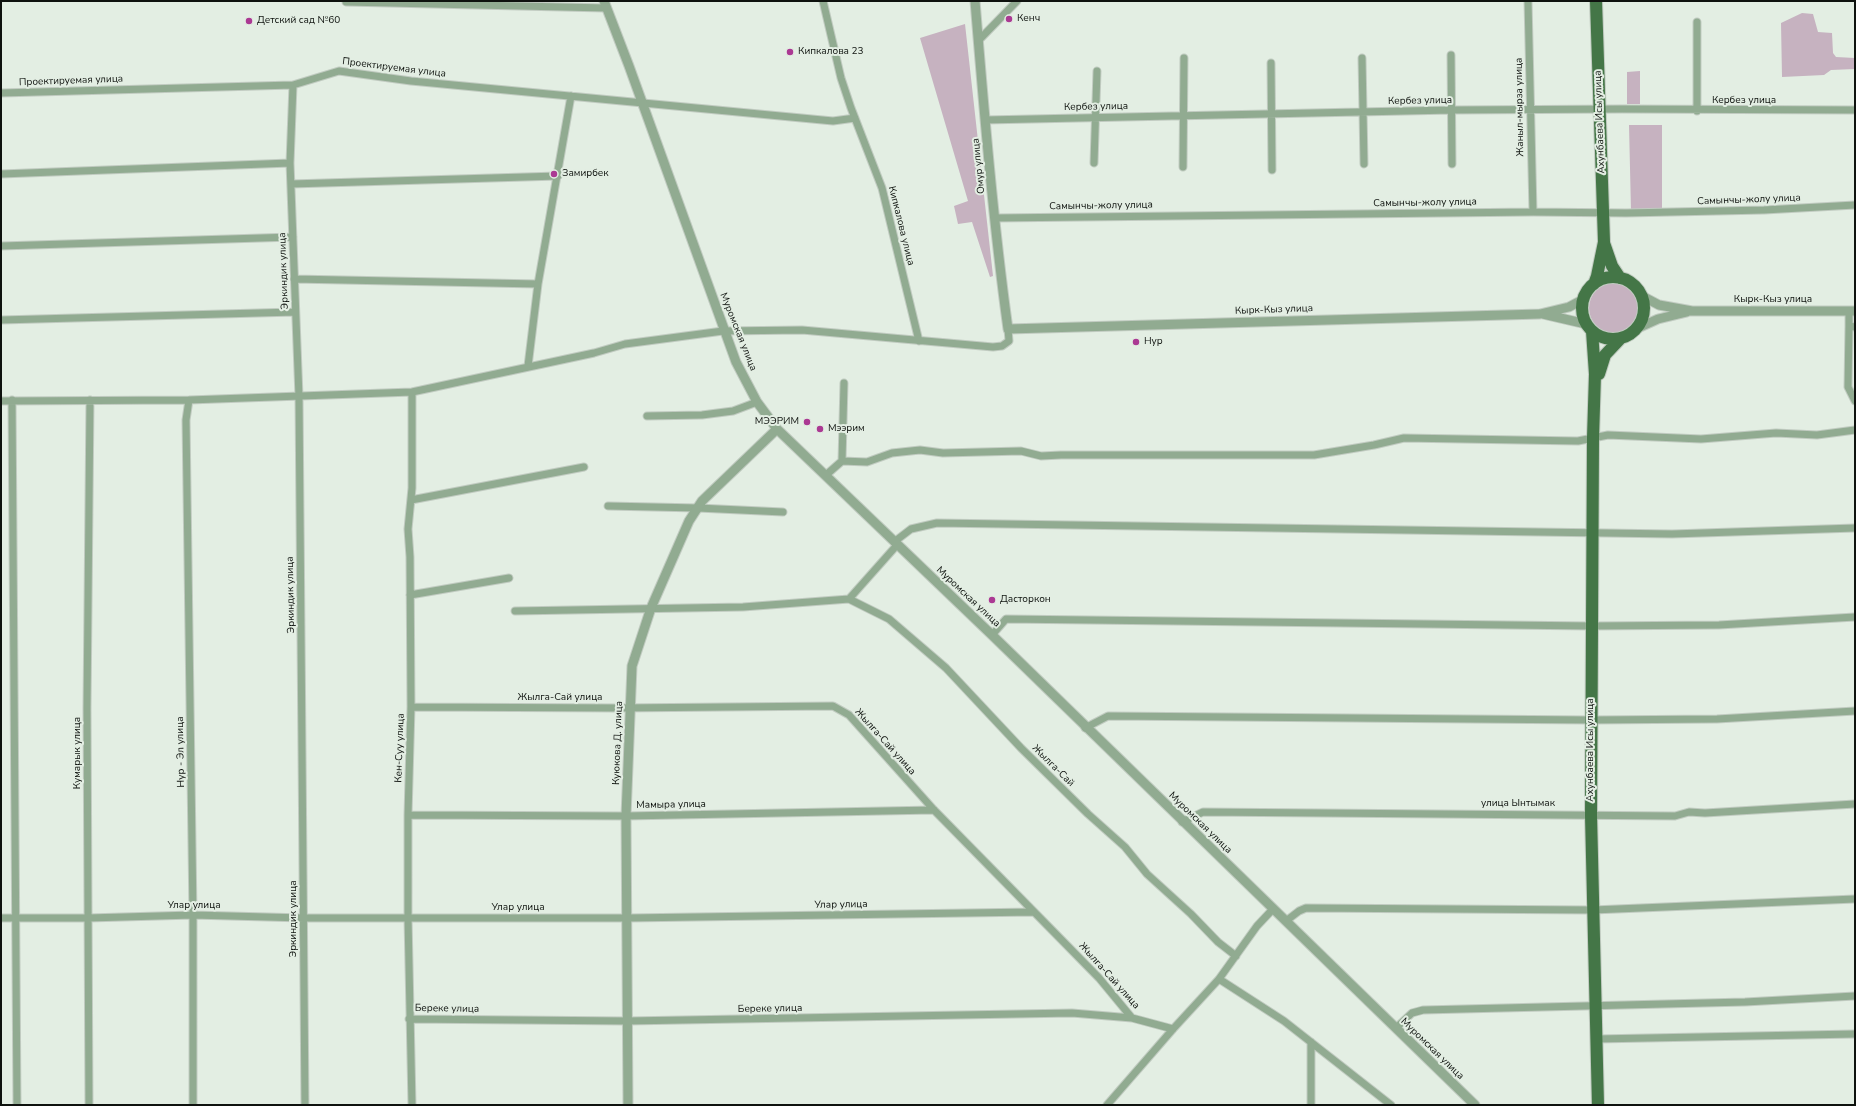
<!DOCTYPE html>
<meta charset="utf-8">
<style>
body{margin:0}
#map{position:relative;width:1856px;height:1106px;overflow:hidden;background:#e3eee3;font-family:"Nunito Sans",sans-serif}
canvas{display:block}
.frame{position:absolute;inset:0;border:2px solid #0e120e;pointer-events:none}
</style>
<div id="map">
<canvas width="1856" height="1106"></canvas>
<div class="frame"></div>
</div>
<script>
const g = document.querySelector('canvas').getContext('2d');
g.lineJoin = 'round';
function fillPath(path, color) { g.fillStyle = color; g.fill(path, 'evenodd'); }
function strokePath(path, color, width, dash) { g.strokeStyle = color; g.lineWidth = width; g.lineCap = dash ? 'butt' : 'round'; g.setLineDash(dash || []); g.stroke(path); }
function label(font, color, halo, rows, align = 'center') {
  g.font = font + ' "Nunito Sans",sans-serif'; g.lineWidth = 4; g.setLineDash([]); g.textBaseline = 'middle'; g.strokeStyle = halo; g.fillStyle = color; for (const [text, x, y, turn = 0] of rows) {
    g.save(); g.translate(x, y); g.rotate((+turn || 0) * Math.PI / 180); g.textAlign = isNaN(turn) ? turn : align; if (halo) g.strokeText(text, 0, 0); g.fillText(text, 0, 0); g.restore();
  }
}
fillPath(new Path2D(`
 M1802,13l11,1 5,18 14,1 1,20 3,4 19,1v11l-24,1 -7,5 -42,2 -1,-54z
 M965,24l28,252 -3,1 -18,-55 -14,2 -4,-18 14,-5 -48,-163z
 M1640,71v33h-13v-32z
 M1629,125h33v85l-31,1z
 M1589 308a25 25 0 1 1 50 0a25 25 0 1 1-50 0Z`), '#c6b2c0');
const minor = new Path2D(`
 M823,1l18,77 10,30 31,80 37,153
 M1528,1l5,211
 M346,2l260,6
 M978,41l39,-40
 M1451,55l1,109
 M1362,58l2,106
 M1271,63l1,107
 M293,85l-3,78 9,234 6,708
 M1,93l292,-8 46,-14 72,10 422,40 22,-3
 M1697,111v-89
 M985,120l467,-10 170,-1 233,1
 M1094,163l3,-92
 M1183,167l1,-109
 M1,174l289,-11
 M291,184l267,-8
 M995,218l538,-6 93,1 138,-3 91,-5
 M1,246l292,-9
 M294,279l244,5
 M1849,311v15l6,1
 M1,320l294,-8
 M1849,326l-1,61 7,14
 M528,366l10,-82 33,-188
 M12,400l5,705
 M189,400l-3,20 7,495v190
 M1,401l188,-1 223,-8 182,-39 31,-9 98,-13 79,-1 191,17 9,-1 7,-5 -1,-12
 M647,416l55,-1 31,-4 24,-9
 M842,461l2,-78
 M826,475l16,-14 25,1 25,-9 28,-3 23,3 78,-2 20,5 20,-1h253l60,-10 30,-7 174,3 30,-6 93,4 75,-6 41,2 38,-5
 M411,500l173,-33
 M608,506l90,2 85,4
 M894,542l17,-13 26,-6 735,11 183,-6
 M410,595l99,-17
 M849,599l40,20 57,49 75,80 67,66 37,33 22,27 44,40 27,28 18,14
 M515,611l228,-4 106,-8 48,-54
 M992,635l14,-16 585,7 128,-1 136,-8
 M411,707l208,1 214,-2 16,9 85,95 165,168 33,40 41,11
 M1085,728l23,-12 483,4 126,-1 138,-8
 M408,815l218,1 308,-6
 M1182,822l21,-10 472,4 14,-4 16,1 150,-9
 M1,918h87l105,-3 111,3h324l406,-6
 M1286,921l13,-10 7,-3 287,2 262,-11
 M1219,979l65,42 107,84
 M409,1019l218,2 445,-8 60,5
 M1396,1028l16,-15 11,-3 322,-8 110,-6
 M1596,1039l259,-5
 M1311,1042v63
 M89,1105l-2,-397 3,-308
 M412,1105l-4,-187v-103l3,-108 -1,-150 -2,-28 4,-41v-96
 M1107,1105l66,-76 46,-50 38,-53 16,-17`);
const tertiary = new Path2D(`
 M604,1l25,65 107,296 21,40 20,27 215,206 483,470
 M975,1c9,109 18,219 33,328l532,-15 29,-7 15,-8
 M1642,296l17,9 33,6h163
 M1543,314l43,10
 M1638,328l20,-9 29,-7
 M628,1105l-2,-289 6,-150 19,-58 38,-87 13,-20 75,-72`);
const primary = new Path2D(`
 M1604,243l8,23 8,12
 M1582 308a31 31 0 1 1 62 0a31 31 0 1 1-62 0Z
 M1594,284l3,-8 7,-34 -8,-241
 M1592,331l3,43 -2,64 -2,377 7,290
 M1599,374l6,-19 16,-17`);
strokePath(minor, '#c1cbc1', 9);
strokePath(tertiary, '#c1cbc1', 11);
strokePath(primary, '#c1cbc1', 14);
strokePath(minor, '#91ab91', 7);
strokePath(tertiary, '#91ab91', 9);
strokePath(primary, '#447647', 12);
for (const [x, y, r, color] of [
 [1009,19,4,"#ab3993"],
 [249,21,4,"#ab3993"],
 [790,52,4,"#ab3993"],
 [554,174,4,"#ab3993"],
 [1136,342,4,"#ab3993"],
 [807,422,4,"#ab3993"],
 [820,429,4,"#ab3993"],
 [992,600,4,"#ab3993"]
]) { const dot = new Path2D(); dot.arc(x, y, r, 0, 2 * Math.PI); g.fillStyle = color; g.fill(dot); strokePath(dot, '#e3eee3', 1.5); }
label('10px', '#0e120e', '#e3eee3', [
 ["Кенч",1017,19],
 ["Детский сад №60",257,21],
 ["Кипкалова 23",798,52],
 ["Замирбек",562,174],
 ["Нур",1144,342],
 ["МЭЭРИМ",799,422,"right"],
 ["Мээрим",828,429],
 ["Дасторкон",1000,600]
], 'left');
label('10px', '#0e120e', '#e3eee3', [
 ["Проектируемая улица",394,68,7],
 ["Проектируемая улица",71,81,-2],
 ["Кербез улица",1420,101,-1],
 ["Кербез улица",1744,101],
 ["Кербез улица",1096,107,-1],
 ["Жаныл-мырза улица",1520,107,-91],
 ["Ахунбаева Исы улица",1600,122,-92],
 ["Омур улица",979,166,-96],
 ["Самынчы-жолу улица",1749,200,-2],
 ["Самынчы-жолу улица",1425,203,-1],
 ["Самынчы-жолу улица",1101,206,-1],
 ["Кипкалова улица",901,226,76],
 ["Эркиндик улица",284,271,-92],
 ["Кырк-Кыз улица",1773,300],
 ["Кырк-Кыз улица",1274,310,-2],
 ["Муромская улица",738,332,68],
 ["Эркиндик улица",291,595,-91],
 ["Муромская улица",968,597,43],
 ["Жылга-Сай улица",560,698],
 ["Жылга-Сай улица",885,742,48],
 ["Куюкова Д. улица",618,743,-88],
 ["Кен-Суу улица",400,748,-88],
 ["Ахунбаева Исы улица",1591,750,-90],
 ["Нур - Эл улица",181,752,-91],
 ["Кумарык улица",78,753,-90],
 ["Жылга-Сай",1053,766,45],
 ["улица Ынтымак",1518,804],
 ["Мамыра улица",671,805,-1],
 ["Муромская улица",1200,823,44],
 ["Улар улица",841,905,-1],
 ["Улар улица",194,906],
 ["Улар улица",518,908],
 ["Эркиндик улица",294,919,-90],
 ["Жылга-Сай улица",1109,976,48],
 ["Береке улица",447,1009,1],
 ["Береке улица",770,1009,-1],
 ["Муромская улица",1432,1049,44]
]);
</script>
